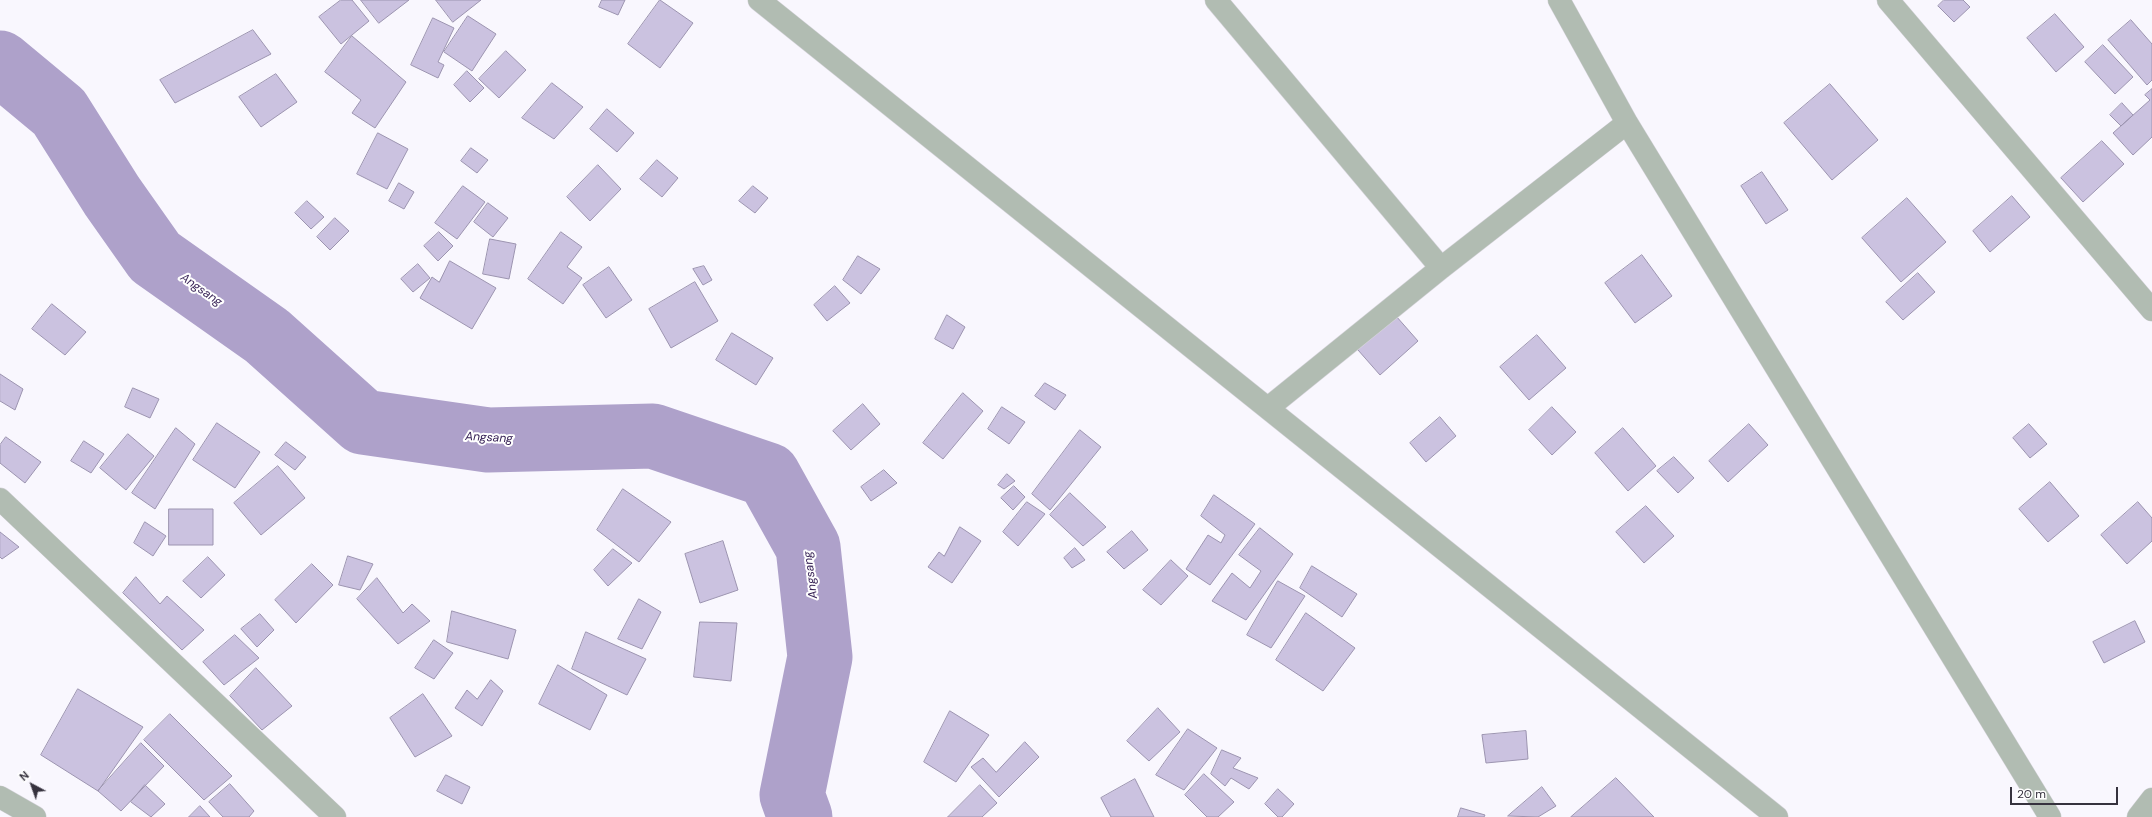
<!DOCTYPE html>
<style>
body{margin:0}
#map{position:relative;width:2152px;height:817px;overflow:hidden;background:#f9f7fe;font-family:"DM Sans",sans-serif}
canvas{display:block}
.north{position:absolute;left:12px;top:765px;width:40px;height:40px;-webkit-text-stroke:3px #fff;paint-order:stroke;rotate:319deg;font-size:11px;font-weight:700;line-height:16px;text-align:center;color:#36323e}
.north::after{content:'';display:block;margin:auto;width:14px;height:18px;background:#36323e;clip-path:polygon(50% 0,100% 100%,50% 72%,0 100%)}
.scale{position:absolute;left:2010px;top:787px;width:108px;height:18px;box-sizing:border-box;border:2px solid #36323e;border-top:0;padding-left:5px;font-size:12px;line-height:14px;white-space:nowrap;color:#36323e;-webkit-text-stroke:3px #fff;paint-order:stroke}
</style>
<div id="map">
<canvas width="2152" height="817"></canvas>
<div class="north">N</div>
<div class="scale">20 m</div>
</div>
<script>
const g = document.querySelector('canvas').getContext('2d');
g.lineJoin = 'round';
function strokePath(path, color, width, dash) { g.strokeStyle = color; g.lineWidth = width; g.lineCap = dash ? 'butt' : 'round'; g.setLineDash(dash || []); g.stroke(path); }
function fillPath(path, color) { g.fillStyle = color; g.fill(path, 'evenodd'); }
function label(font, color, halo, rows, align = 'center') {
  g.font = font + ' "DM Sans",sans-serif'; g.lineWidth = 4; g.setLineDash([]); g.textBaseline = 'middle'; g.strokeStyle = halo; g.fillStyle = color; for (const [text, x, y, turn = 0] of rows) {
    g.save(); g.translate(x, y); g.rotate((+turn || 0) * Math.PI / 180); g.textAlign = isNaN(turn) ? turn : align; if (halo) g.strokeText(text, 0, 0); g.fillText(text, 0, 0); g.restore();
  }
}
strokePath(new Path2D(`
 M0,63l59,49 53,84 43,61 112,79 96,86 125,18 165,-4 115,39 40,72 12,110 -28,138 8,22`), '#aea1ca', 65);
const building = new Path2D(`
 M341,0h11l17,21 -28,23 -22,-27z
 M361,0h48l-30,23z
 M436,0h45l-28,22z
 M602,0h23l-7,15 -19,-8z
 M660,0l33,23 -33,45 -32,-24z
 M1944,0h19l7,7 -16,15 -16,-16z
 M2055,14l29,33 -28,25 -29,-34z
 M468,16l28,18 -24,37 -28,-19z
 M433,18l21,10 -16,34 6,3 -6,13 -27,-13z
 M2131,20l21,24v36l-5,5 -39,-45z
 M253,30l18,24 -96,49 -15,-23z
 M352,36l54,46 -31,46 -23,-15 9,-13 -36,-28z
 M2103,45l30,32 -18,17 -30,-32z
 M506,51l20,19 -27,28 -20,-19z
 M467,71l17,17 -14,14 -16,-17z
 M276,74l21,28 -36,25 -22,-30z
 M552,83l31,24 -29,32 -32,-21z
 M1830,84l48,56 -46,40 -48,-57z
 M2152,89v48l-19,18 -20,-22 37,-33 -5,-5z
 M2122,103l11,12 -12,11 -11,-11z
 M607,109l27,24 -17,19 -27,-23z
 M378,133l30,16 -21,40 -30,-15z
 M2102,141l22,23 -41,38 -22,-24z
 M471,148l17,12 -11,13 -16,-12z
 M657,160l21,18 -16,19 -22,-18z
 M598,165l23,24 -31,32 -23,-24z
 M1762,172l26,38 -22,14 -25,-38z
 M399,183l15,9 -10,17 -15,-8z
 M463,186l22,16 -28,37 -22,-16z
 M753,186l15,12 -13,15 -16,-12z
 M2012,196l18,21 -40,35 -17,-21z
 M1907,198l39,44 -45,40 -39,-44z
 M307,201l17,16 -13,12 -16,-16z
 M488,203l20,15 -15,19 -19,-15z
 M335,218l14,13 -19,19 -13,-13z
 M439,232l14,14 -15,15 -14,-15z
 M561,232l21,15 -15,20 15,11 -19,26 -35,-25z
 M490,239l26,5 -7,35 -26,-5z
 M1642,255l30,41 -37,27 -30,-40z
 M858,256l22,13 -19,25 -18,-14z
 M450,261l46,27 -24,41 -52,-31 12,-21 7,5z
 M418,264l12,14 -17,14 -12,-13z
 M704,266l8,14 -9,5 -10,-16z
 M609,267l23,33 -26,18 -23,-33z
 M1918,273l17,19 -32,28 -17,-18z
 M695,282l23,39 -47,27 -22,-39z
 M835,286l15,17 -23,18 -13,-16z
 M52,304l34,28 -21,23 -33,-26z
 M947,315l18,12 -12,22 -18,-10z
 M1396,316l22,25 -38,34 -22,-25z
 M732,333l41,25 -17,27 -40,-25z
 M1537,335l29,33 -37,32 -29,-33z
 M0,374l23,15 -8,21 -15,-9z
 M1045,383l21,12 -11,15 -20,-14z
 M133,388l26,11 -9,19 -25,-11z
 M963,393l20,18 -40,48 -20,-16z
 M863,404l17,20 -29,26 -18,-19z
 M1002,407l23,15 -16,22 -21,-15z
 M1552,407l24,25 -24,23 -23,-25z
 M1440,417l16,19 -30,26 -16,-19z
 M217,423l43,29 -25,36 -42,-28z
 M1749,424l19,21 -40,37 -19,-21z
 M2029,424l18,20 -17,14 -17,-20z
 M176,428l19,16 -40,65 -23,-16z
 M1623,428l33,38 -28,25 -33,-38z
 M1080,430l21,17 -51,63 -18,-16z
 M128,434l26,22 -28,34 -26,-22z
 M6,437l35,25 -16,21 -25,-20v-18z
 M84,441l20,13 -13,19 -20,-12z
 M286,442l20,15 -11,13 -20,-15z
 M1674,457l20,21 -16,15 -21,-22z
 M278,466l27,32 -44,37 -27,-32z
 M884,470l13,13 -26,18 -10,-14z
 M1007,474l8,7 -11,8 -6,-4z
 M2050,482l29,34 -31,26 -29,-33z
 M1014,486l11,11 -12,13 -12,-12z
 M623,489l48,33 -32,40 -42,-32z
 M1070,493l36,34 -23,19 -33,-31z
 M1214,495l41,29 -45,61 -24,-16 22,-34 13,8 4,-8 -24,-19z
 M1027,502l18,12 -27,32 -15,-14z
 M2138,502l14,16v23l-25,23 -26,-29z
 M1646,506l28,30 -30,27 -28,-31z
 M169,509h44v36h-44z
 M145,522l21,14 -13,20 -19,-13z
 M960,527l21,14 -29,42 -24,-16 11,-15 5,4z
 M1260,528l33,26 -47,66 -34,-19 20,-28 18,15 11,-17 -22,-16z
 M1132,531l16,19 -24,19 -17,-17z
 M0,532l19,15 -17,12 -2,-2z
 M723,541l15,49 -38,13 -15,-49z
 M1075,548l10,12 -13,8 -8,-10z
 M613,549l19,14 -24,23 -14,-16z
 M348,556l25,8 -13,26 -21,-5z
 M208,557l17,18 -24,23 -18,-17z
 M1171,560l17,16 -27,29 -18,-15z
 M312,564l21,21 -37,38 -21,-23z
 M1312,566l45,28 -15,23 -42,-29z
 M136,577l24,27 7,-8 37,34 -22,20 -59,-57z
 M377,578l26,35 9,-9 18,17 -32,23 -41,-45z
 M1278,581l27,15 -34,52 -24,-13z
 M639,599l22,13 -19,37 -24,-10z
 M452,611l64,19 -8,29 -61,-17z
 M1306,613l49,35 -32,43 -47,-31z
 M260,614l14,16 -17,17 -16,-18z
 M2135,621l10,21 -41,21 -11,-21z
 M700,622l37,1 -6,58 -37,-4z
 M586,632l60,27 -19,36 -55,-26z
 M235,635l24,23 -35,27 -21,-23z
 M434,640l19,13 -19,26 -19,-11z
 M558,665l49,30 -17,35 -51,-26z
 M256,668l36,38 -30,24 -32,-34z
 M491,680l12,11 -21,35 -27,-18 12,-18 10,9z
 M78,689l65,38 -45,64 -57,-36z
 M423,694l29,42 -37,21 -25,-39z
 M1158,708l22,24 -31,29 -22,-20z
 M950,711l39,24 -33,47 -32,-20z
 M170,714l62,62 -28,24 -60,-60z
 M1188,729l29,19 -33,42 -28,-15z
 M1526,731l2,28 -42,4 -4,-28z
 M1025,742l14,15 -40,40 -28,-30 12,-9 13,14z
 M141,743l23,23 -43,45 -23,-20z
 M1222,750l19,8 -8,10 25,10 -9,11 -18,-11 -6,8 -14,-12z
 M1204,774l30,28 -16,15h-11l-22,-22z
 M446,775l24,12 -8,17 -25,-13z
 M1616,778l38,39h-83z
 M1135,779l19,38h-43l-10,-19z
 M230,784l24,27 -5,6h-26l-14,-15z
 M145,785l20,19 -14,13 -20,-15z
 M980,785l17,18 -15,14h-34z
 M1542,787l14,19 -18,11 -30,-1z
 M1278,789l16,15 -12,13h-4l-13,-13z
 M200,806l10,11h-21z
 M1461,808l24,7 -1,2h-26z`);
fillPath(building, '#cbc2e0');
strokePath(building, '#9c94b0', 1);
const minor = new Path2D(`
 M759,0l1018,817
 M1216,0l225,268
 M1559,0l68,123 423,694
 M1888,0l264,310
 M1268,408l173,-140 186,-145
 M0,499l335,318
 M0,797l35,20
 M2138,817l14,-18`);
strokePath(minor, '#d6d4db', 23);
strokePath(minor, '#b1bcb2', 22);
label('italic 12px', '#372256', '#fff', [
 ["Angsang",201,290,35],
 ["Angsang",489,438,3],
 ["Angsang",811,575,-97]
]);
</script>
